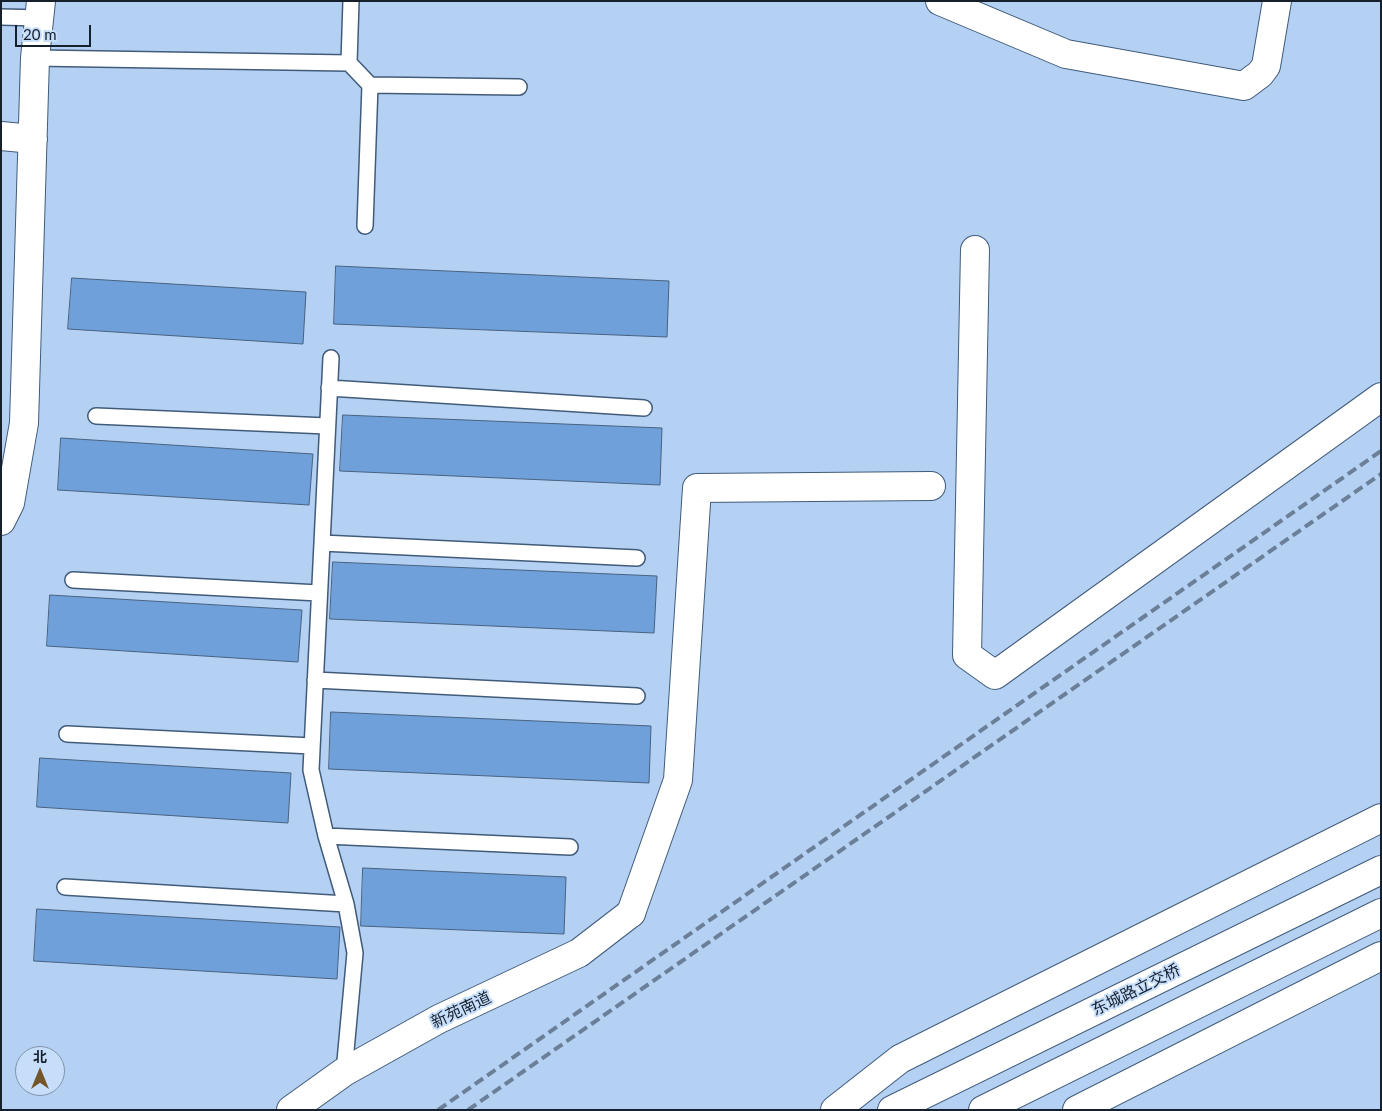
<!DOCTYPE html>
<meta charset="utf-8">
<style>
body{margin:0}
#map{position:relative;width:1382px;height:1111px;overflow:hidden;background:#b4d1f4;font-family:Lato,"Noto Sans SC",sans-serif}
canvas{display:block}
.frame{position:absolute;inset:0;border:2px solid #16202d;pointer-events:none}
.north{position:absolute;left:15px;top:1046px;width:50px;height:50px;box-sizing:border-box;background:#c6defa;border:1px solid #8092a8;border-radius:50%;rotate:0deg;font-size:14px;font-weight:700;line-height:20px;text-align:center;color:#16202d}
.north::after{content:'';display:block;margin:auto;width:18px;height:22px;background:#74552a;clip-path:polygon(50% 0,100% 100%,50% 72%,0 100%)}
.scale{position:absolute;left:15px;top:25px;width:76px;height:22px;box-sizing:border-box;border:2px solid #16202d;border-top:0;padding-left:6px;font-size:15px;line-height:18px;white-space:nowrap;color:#16202d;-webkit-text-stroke:4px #c6defa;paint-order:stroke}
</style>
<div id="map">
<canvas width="1382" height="1111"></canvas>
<div class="frame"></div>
<div class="north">北</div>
<div class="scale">20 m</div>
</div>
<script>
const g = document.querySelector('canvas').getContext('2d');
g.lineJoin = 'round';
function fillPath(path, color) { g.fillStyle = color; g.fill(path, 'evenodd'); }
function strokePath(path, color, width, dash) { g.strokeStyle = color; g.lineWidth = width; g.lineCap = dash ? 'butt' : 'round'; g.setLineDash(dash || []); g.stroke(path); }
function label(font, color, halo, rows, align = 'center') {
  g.font = font + ' Lato,"Noto Sans SC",sans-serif'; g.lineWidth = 4; g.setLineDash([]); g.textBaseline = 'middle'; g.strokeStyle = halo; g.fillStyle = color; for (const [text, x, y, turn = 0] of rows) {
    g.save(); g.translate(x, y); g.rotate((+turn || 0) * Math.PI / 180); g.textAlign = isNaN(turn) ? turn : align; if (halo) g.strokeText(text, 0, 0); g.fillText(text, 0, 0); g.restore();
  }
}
const building = new Path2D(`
 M336,266l333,15 -2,56 -333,-13z
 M72,278l234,14 -3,52 -235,-15z
 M343,415l319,13 -2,57 -320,-14z
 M61,438l252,16 -4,51 -251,-15z
 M333,562l324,14 -3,57 -324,-14z
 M50,595l252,15 -4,52 -251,-16z
 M331,712l320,14 -2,57 -320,-14z
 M40,758l251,15 -3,50 -251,-16z
 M363,868l203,9 -2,57 -203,-8z
 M37,909l303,18 -3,52 -303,-18z`);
fillPath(building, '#6fa0d9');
strokePath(building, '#486280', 1);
const service = new Path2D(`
 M1,17l40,1
 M35,58l314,5 21,22 149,2
 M349,63l2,-62
 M365,226l5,-141
 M331,358l-20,412 15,66 20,68 9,49 -11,119
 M329,388l315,20
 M96,416l231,10
 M322,543l315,15
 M73,580l246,13
 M315,680l322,16
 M67,734l245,12
 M326,836l244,11
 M65,887l281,17`);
const minor = new Path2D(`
 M940,1l126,53 178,32 16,-12 6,-8 11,-65
 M1,136l32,3
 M975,250l-8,405 28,20 386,-278
 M1,521l9,-18 14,-80 11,-365 6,-57
 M631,913l47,-133 19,-292 234,-2`);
const tertiary = new Path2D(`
 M291,1110l53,-38 95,-53 140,-66 52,-40`);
const primary = new Path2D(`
 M835,1110l65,-51 481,-241
 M892,1110l489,-240
 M983,1110l398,-197
 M1077,1110l304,-154`);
strokePath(service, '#415b79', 18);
strokePath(minor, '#415b79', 30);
strokePath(tertiary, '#415b79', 30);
strokePath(primary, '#415b79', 30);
strokePath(service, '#fff', 15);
strokePath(minor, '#fff', 28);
strokePath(tertiary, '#fff', 28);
strokePath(primary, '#fff', 28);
strokePath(new Path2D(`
 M438,1110l943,-659
 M468,1110l913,-636`), '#6b7f98', 4, [10, 5]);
label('16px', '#16202d', '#c6defa', [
 ["东城路立交桥",1136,990,-26],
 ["新苑南道",461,1010,-25]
]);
</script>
